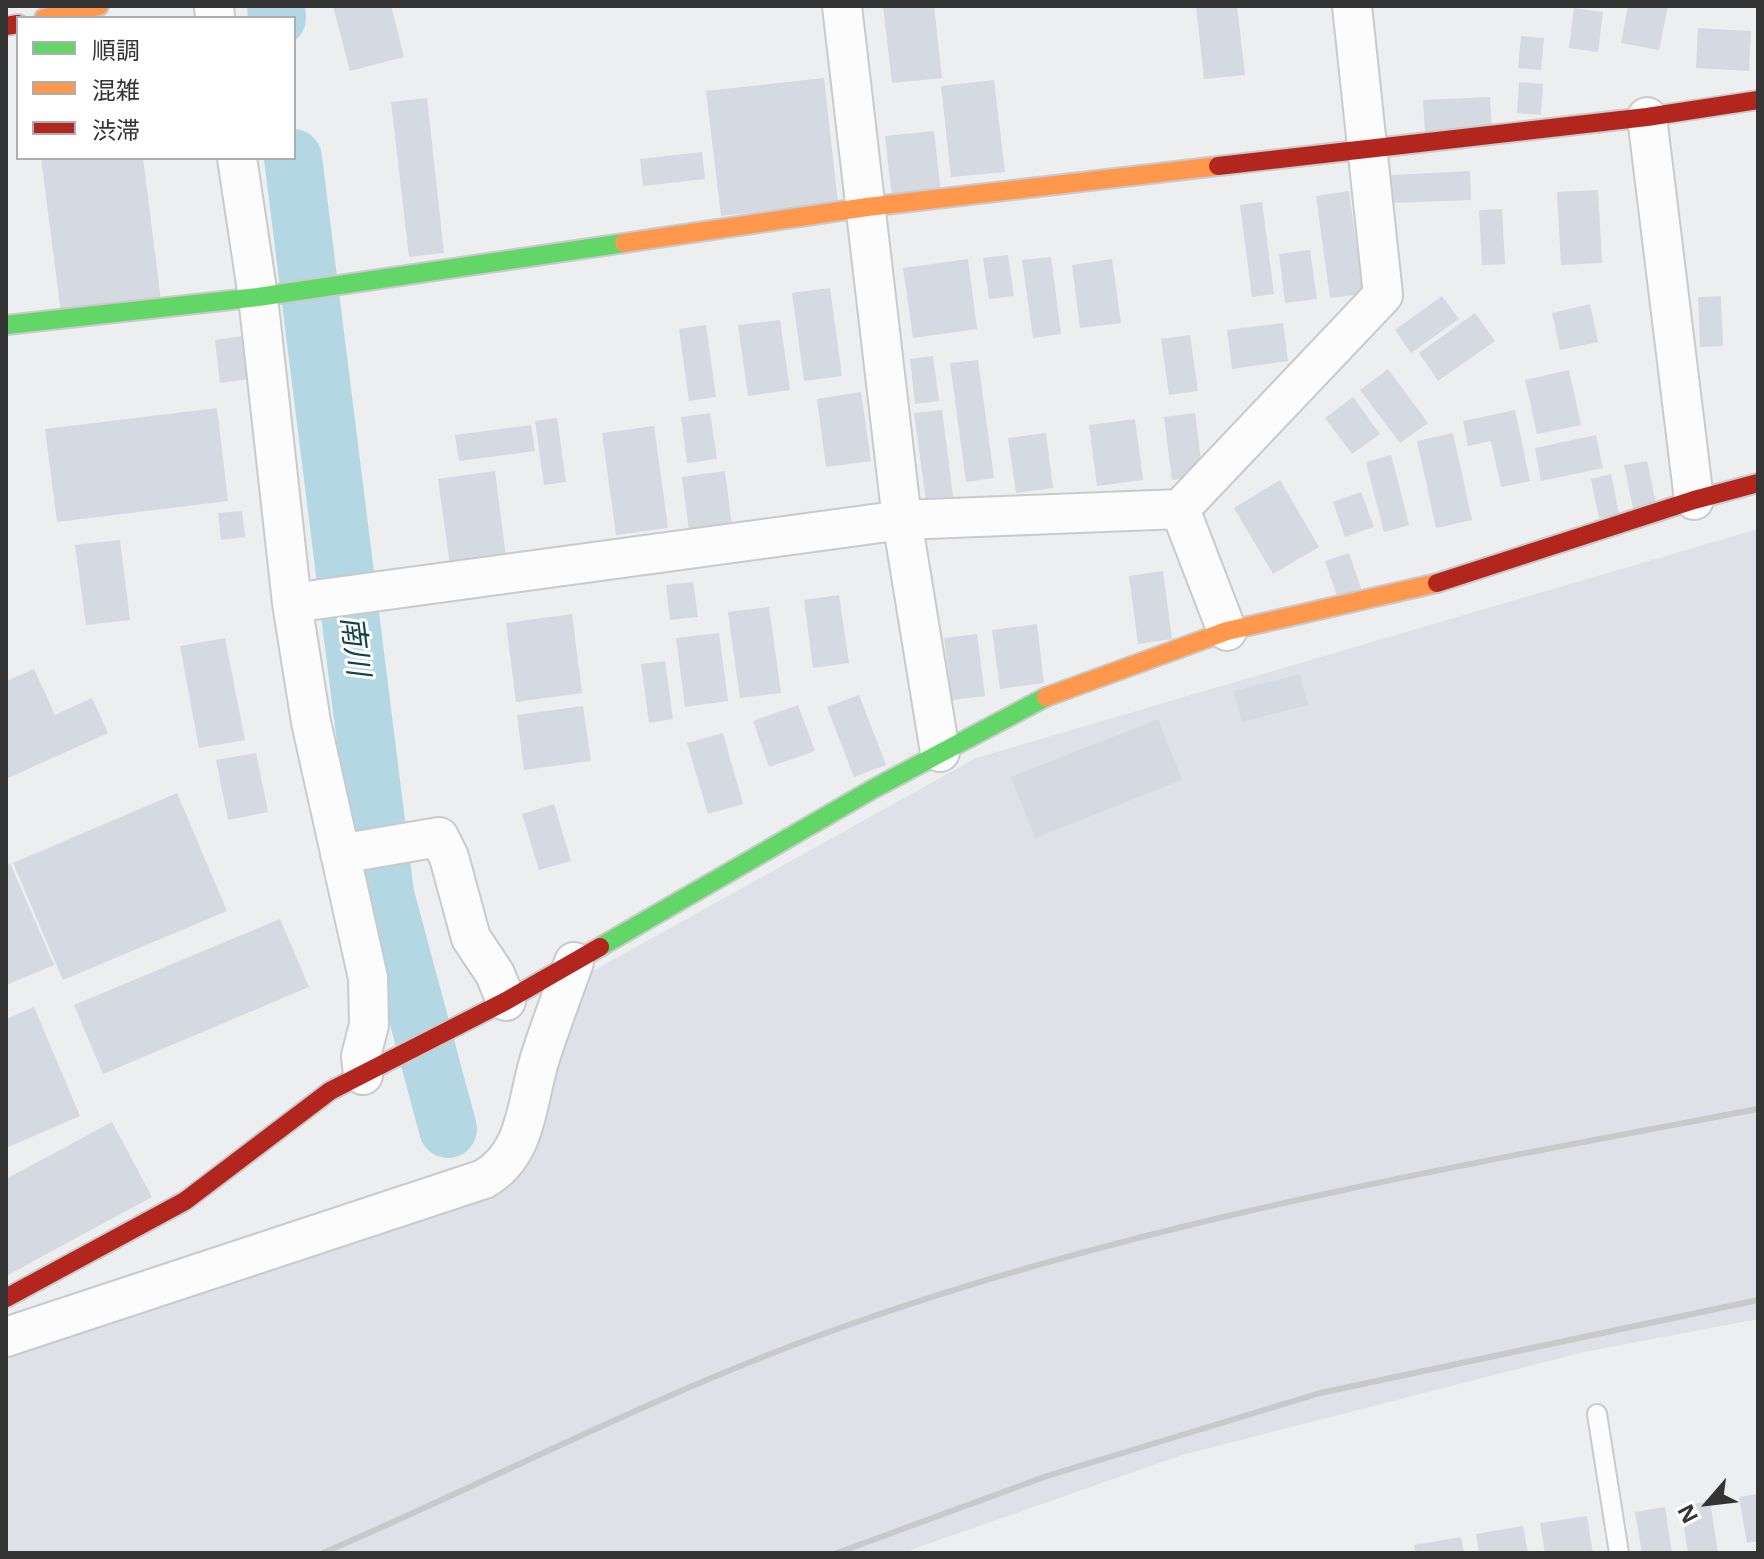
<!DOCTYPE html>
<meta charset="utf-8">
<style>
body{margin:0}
#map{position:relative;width:1764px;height:1559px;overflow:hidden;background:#edeeef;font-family:"Open Sans","Noto Sans JP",sans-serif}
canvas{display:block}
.frame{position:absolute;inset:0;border:8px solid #343435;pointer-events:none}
.legend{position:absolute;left:16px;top:16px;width:280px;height:144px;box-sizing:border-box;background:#fff;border:2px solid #aeaeae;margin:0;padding:10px 14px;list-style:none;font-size:24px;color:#343435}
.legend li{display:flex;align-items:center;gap:16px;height:40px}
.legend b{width:40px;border:2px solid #aeaeae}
.north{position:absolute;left:1668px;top:1463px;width:80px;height:80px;-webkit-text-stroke:6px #fff;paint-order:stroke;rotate:242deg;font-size:22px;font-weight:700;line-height:32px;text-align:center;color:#343435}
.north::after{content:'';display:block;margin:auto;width:28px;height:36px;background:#343435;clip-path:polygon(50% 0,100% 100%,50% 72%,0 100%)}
</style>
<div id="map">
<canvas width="1764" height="1559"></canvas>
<div class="frame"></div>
<ul class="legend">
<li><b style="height:10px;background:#63d668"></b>順調</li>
<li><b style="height:10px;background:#ff974d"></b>混雑</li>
<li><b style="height:10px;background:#b3261e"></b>渋滞</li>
</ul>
<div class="north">N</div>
</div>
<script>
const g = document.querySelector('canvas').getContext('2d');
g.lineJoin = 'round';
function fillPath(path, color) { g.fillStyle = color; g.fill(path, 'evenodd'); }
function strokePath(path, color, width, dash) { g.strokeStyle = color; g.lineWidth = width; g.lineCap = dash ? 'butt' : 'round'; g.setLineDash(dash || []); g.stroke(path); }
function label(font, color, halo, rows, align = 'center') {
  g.font = font + ' "Open Sans","Noto Sans JP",sans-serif'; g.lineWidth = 6; g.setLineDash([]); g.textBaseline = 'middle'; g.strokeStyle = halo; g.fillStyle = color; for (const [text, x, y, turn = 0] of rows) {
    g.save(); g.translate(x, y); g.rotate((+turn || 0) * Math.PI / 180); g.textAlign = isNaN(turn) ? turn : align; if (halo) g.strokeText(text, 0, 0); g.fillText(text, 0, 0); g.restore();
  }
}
fillPath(new Path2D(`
 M1758,529v790l-174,33 -402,103 -280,98h-896v-210l490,-148 95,-223 385,-214z`), '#dee1e7');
strokePath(new Path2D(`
 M276,6l1,12
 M293,158l92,736 63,235`), '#b3d8e4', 58);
fillPath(new Path2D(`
 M333,6h58l13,51 -54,14z
 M883,6h51l8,72 -50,5z
 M1196,6h41l8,69 -41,4z
 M1628,6h40l-9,44 -38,-7z
 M1574,8l29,4 -5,40 -29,-4z
 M1698,28l53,3 -2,40 -53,-3z
 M1521,36l23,2 -3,32 -23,-2z
 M824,78l14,125 -117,13 -15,-125z
 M994,80l11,92 -54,5 -10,-91z
 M1519,82l24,2 -2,31 -24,-2z
 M1490,97l2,33 -67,3 -2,-33z
 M427,98l17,155 -35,4 -18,-155z
 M934,131l7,62 -49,6 -7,-63z
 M702,152l3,27 -62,7 -3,-27z
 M41,158h102l18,143 -100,12z
 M1470,171l1,29 -79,3 -1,-28z
 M1598,190l4,73 -41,2 -4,-73z
 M1349,191l14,103 -33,4 -14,-102z
 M1262,202l12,92 -22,3 -12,-92z
 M1502,209l3,55 -23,1 -3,-55z
 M1310,250l7,49 -32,4 -6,-49z
 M1008,255l6,41 -25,3 -6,-41z
 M1051,257l10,77 -28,4 -11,-78z
 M968,259l9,70 -64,9 -10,-70z
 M1112,259l9,64 -41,5 -8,-63z
 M830,288l12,88 -38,5 -12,-88z
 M1442,296l17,23 -48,34 -16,-23z
 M1721,296l2,50 -23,1 -2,-50z
 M1590,304l8,38 -38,8 -8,-37z
 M1475,313l20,28 -57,40 -19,-28z
 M780,320l10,70 -42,6 -10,-71z
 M1283,323l5,38 -56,8 -5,-39z
 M706,325l10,72 -27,4 -10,-72z
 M1190,335l8,56 -29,4 -8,-56z
 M243,336l6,43 -29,4 -5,-43z
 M933,356l6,45 -24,3 -5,-45z
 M978,360l16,118 -28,4 -16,-119z
 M1388,369l40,54 -28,20 -40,-53z
 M1569,370l12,55 -44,9 -12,-54z
 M861,392l10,69 -45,6 -9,-68z
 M1353,397l27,37 -28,20 -27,-36z
 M217,408l11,93 -171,21 -12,-93z
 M942,410l12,94 -27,4 -13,-95z
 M1515,410l15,71 -29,6 -10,-46 -23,5 -5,-25z
 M710,413l7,46 -30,4 -6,-46z
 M1195,413l8,63 -31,4 -8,-63z
 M557,418l9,64 -22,3 -9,-64z
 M1135,419l8,61 -46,6 -8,-61z
 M531,425l4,26 -76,10 -4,-26z
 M654,426l14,102 -52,7 -14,-102z
 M1046,433l7,55 -37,5 -8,-55z
 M1453,433l19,87 -36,8 -19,-87z
 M1596,435l7,33 -62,13 -6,-33z
 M1391,455l18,70 -25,7 -18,-70z
 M1647,461l10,47 -23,5 -10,-48z
 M495,471l12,94 -56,8 -13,-94z
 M725,471l7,55 -43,5 -7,-54z
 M1611,474l8,40 -20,4 -8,-39z
 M1280,480l39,67 -46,27 -39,-66z
 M1361,492l13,35 -29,10 -12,-35z
 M242,511l3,26 -24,3 -3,-27z
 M120,540l10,80 -44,5 -11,-80z
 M1349,553l13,38 -24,8 -13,-38z
 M1163,571l9,68 -34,5 -9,-68z
 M693,582l5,35 -28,3 -4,-35z
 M839,595l10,68 -36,5 -9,-68z
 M769,607l12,86 -41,5 -12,-86z
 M572,614l10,79 -66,9 -10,-79z
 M1037,624l7,59 -44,6 -8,-59z
 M719,633l9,68 -43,6 -9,-69z
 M977,634l8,62 -33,4 -8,-62z
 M225,638l20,102 -46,8 -19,-102z
 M665,661l8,58 -24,4 -8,-59z
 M34,669l21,46 37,-17 16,35 -102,46v-98z
 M1300,674l8,31 -66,17 -8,-31z
 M859,695l27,70 -32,12 -27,-70z
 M798,705l17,46 -46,16 -16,-46z
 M583,706l8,55 -67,9 -7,-55z
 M1158,719l24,61 -147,58 -24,-61z
 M723,733l20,71 -35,10 -21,-71z
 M256,753l12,59 -40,8 -12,-60z
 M177,793l50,118 -164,69 -50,-117z
 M554,804l17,57 -32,9 -17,-56z
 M10,863l44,102 -48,20v-120z
 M280,919l29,68 -206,87 -29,-69z
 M34,1007l46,109 -74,32v-129z
 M112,1122l40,75 -146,79v-97z
 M1758,1494v47l-11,2 -8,-46z
 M1710,1501l8,52h-30l-8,-47z
 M1665,1507l7,46h-30l-7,-41z
 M1587,1516l6,37h-48l-5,-30z
 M1523,1526l5,27h-49l-3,-19z
 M1461,1537l3,16h-49l-1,-8z`), '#d5d9e1');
const lane = new Path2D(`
 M1597,1414l22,139`);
const street = new Path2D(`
 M214,6l1,12
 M842,6l60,514 38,232
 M1647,117l47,383
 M237,158l21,139 34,306 19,119 57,256 1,47 -8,31 2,19
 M292,603l610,-83 278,-11
 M1227,631l-47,-122 203,-214 -31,-289
 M340,854l99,-17 10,20 22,81 24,36 11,27
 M6,1337l478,-158c45,-26 42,-79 57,-124 10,-31 22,-62 33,-93`);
const fast = new Path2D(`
 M6,325l252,-28 366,-54
 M600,947l273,-158 173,-92`);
const slow = new Path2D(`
 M44,18l55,-12
 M624,243l243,-36 351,-41
 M1046,697l181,-66 210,-48`);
const jam = new Path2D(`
 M6,26l12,-2
 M1218,166l429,-49 111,-17
 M1437,583l257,-83 64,-17
 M6,1298l179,-97 145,-110 176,-90 94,-54`);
strokePath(lane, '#c9cacb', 22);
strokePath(street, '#c9cacb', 42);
strokePath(fast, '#c9cacb', 22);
strokePath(slow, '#c9cacb', 22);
strokePath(jam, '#c9cacb', 22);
strokePath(lane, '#fcfcfd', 18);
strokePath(street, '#fcfcfd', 38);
strokePath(fast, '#63d668', 18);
strokePath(slow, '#ff974d', 18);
strokePath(jam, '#b3261e', 18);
strokePath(new Path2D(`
 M323,1553c172,-74 337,-161 514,-224 299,-107 610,-161 921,-220
 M837,1553l210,-77 273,-83 438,-93`), '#c9c9ca', 6);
label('italic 30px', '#12424d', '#fff', [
 ["南川",354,646,83]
]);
</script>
